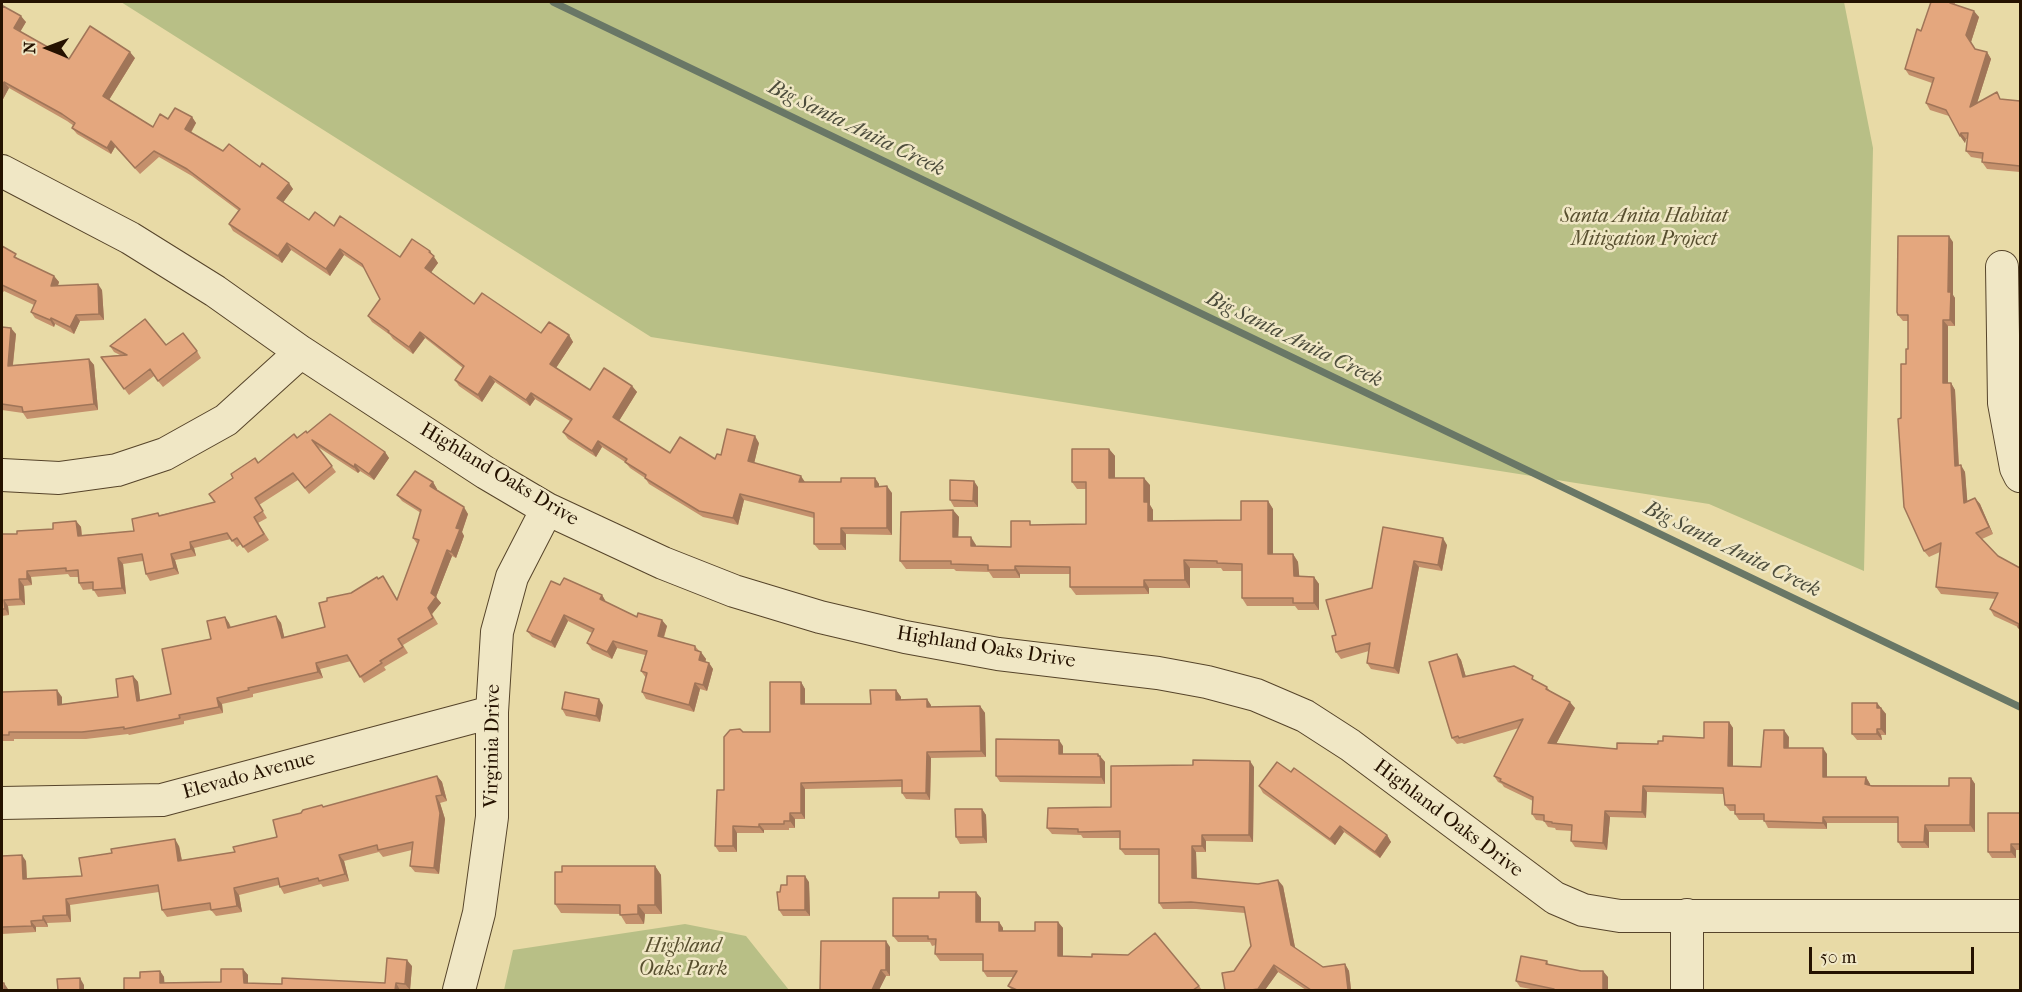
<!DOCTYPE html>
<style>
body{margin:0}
#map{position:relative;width:2022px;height:992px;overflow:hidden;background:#e8daa6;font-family:"IM FELL French Canon",serif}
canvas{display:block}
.frame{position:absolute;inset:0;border:3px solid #251200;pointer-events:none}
.north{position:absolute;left:18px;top:18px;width:60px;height:60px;-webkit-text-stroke:4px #f0e7c5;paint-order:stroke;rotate:271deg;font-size:16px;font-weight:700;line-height:24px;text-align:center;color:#251200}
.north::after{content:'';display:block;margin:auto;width:21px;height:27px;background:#251200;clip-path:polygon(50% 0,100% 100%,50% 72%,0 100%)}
.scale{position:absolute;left:1809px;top:947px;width:165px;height:27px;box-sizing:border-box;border:3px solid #251200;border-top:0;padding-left:8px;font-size:18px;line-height:21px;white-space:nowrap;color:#251200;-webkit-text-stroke:4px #f0e7c5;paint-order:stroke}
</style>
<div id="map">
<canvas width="2022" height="992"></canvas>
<div class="frame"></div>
<div class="north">N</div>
<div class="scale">50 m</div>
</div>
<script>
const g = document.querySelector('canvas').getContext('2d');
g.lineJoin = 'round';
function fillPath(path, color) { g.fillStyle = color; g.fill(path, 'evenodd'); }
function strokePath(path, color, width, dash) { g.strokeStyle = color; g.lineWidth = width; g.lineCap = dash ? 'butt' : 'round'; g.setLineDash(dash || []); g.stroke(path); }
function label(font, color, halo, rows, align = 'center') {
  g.font = font + ' "IM FELL French Canon",serif'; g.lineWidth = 5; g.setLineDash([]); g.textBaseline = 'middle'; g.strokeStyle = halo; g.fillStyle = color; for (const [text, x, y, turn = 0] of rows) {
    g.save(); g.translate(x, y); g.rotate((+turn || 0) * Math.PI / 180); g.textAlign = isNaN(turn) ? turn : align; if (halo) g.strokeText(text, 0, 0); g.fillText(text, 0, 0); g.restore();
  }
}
fillPath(new Path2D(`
 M121,2h1723l29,146 -9,423 -155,-67 -1058,-167z
 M685,924l61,12 43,54h-285l9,-40z`), '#b8bf86');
strokePath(new Path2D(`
 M553,2l1467,705`), '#697766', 7);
const minor = new Path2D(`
 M2,171l128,67 85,53 86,61 185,121 61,36 116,54 71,28 86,26 85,20 93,17 160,19 49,9 49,13 49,21 45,29 205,153 28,12 37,6h400
 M2002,267l2,136 12,65 4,8
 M2,475l57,3 58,-8 48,-16 61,-34 75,-68
 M2,803l160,-3 330,-88
 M459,990l20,-77 13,-96v-105l5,-80 15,-55 35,-68
 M1687,990v-75`);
strokePath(minor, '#56442a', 34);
strokePath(minor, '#f0e7c5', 32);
fillPath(new Path2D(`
 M1931,2h24v2l24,13 -8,25 4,7 12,3 4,7 -14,44 24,-4 19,2v71l-33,-3 -5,-7 1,-3 -12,-2 -5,-6 2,-12h-2l-1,4 -16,-27 -19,-6 -4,-7 6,-20 -23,-8 -4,-6 16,-38z
 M2,9l24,13 -6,9 49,28 66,-1 -26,42 44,27 15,-8 24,-2 4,6 -5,10 32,18 37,16 33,22 -10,13 26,18 25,6 66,31 30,-6 8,12 -7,9 43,32 67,29 28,2 4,7 -17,26 34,22 42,-4 5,6 -18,29 51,32 45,6 6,-4 38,-12 -5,20 51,19h36l34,-4 4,6v3l13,6v42l-46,-1v16h-27l-5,-6v-26l-70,-18 -6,25 -35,-8 -54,-33 -4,-6 -15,-10 -5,-6 -23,-15 -6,10 -28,-18 -5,-7 7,-11 -35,-22 -5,7 -35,-24 -13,20 -23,-16 -4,-6 8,-12 -38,-30 -12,16 -20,-15 -3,-4 -18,-13 -4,-6 12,-17 -15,-30 -21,-14 -14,21 -39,-26 -9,13 -49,-32 -4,-7 10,-13 -47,-35 -33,-19 -19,17 -25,-27 -4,7 -34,-20 -5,-6 2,-2 -7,-5 -58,-33 -7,13z
 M1953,242v53l2,3v28h-7v57h3l4,7 4,75 6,7 2,29 8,-3 5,6 13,30 -11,5 16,17 22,12v63l-2,-4 -24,-11 -4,-7 6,-10 -55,-5 -5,-7 4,-35 -11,5 -5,-6 -23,-133 7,-69v-28h-5l-5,-6z
 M2,246l18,14 34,16 5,6 -1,4 44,4 2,30 -24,1 -6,13 -19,-10 -1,3 -19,-9 -4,-6 3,-7 -30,-14 -2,3z
 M2,327l14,7 -3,31 76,-6 5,6 4,45 -71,9 -4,-6 -21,-3z
 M166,345l31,6 4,7 -38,29 -9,-11 -25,19 -28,-38 19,-2 -6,-3 -4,-6z
 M307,433l78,19 4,6 -15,22 -14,-9 -2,2 -40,-26 18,25 -27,22 -11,-14 -39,25 8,13 -9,5 11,17 -21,13 -7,-9 -4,3 -6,-8 -37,9 2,8 -21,4 4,14 -29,7 -4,-7 -3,-13 -20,3 3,30 -28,3 -5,-8 -10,1 -4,-7 -1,-6h-8l-2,-3 -37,3 1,8 -8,1 1,19 -17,1 1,9 -7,1v-82h15l36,-5 23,-8 5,6 1,8 52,-4 26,-16 55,-13 43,-39 39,-25z
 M1109,449l6,7v22l35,7v20l3,5v11l88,-1 27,-19 5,8v45h20l5,8 1,14 15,1 5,7v26h-21l-3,-4h-48l-5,-8v-27h-19l-2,-3h-31v20h-41v6l-73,1 -6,-8v-13h-50v4h-27l-4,-6 -33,-1 -2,-2h-48l-6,-8 53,-51 6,7 -1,20 18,8v1l35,1 22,-22 53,-1v-35h-9l-5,-7z
 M433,482l4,7h-1l32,25 -6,18 2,4 -8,22 -4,-2 -16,41 5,6 -9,11 6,10 -35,21 5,8 -24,14 2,3 -22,13 -13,-22 -31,8 3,9 -70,16v3l-31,7 1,9 -39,8v3l-55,11 -1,-1 -42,5h-72v2h-12v-49l60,5v7l56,-7 15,-21 5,6 2,18 31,-6 40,-55 14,-22 4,6 2,4 45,-11 5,7 3,14 41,-10 2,-26 24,-8 32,-17 14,23 21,-54 -5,-7 8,-25 -19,-12 -5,-6z
 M978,487v20h-24l-4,-7z
 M1383,527l64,18 -5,26 -23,-4 -20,107 -28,-5 -4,-6 2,-12 -28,8 -5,-7 36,-64z
 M560,585l42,10 4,7 31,15 30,9 -3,12 31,8 11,13 -1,3 4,1 4,6 -6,22 -7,-2 -6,23 -48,-13 -4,-7 4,-14 -5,-7 4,-16 -28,-7 -5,11 -20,-9 -5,-7 5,-10 -24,-12 -13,27 -23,-11 -5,-6z
 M1457,654l4,6 5,17 72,5 9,5 3,4 25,17 -19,36 61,5 41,-5 46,-6 25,-16 4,6v39h28l28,-30v11l38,6v23h39l4,7v1l79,1 22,-8 4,6v48h-46v16h-27l-4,-6v-19h-71v6l-59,-1 -4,-8h-25l-4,-6v-3h-5l-5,-6 -1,-11 -77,-2 -1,26 -36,-1 -3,33 -32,-3 -4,-6 1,-10 -16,-1 -1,-2 -7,-1 -4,-6 -8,-1 -4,-6 1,-13 -29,-14 -2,-3 -4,-2 -4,-6 25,-48 -55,16 -2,-1 -5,1 -5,-6z
 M801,682l4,7v15h66l25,-14 5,7v3l26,-1 4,8 49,-1 5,7 1,44 -55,1 -1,42 -24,-1 -4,-6v-6l-97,2v30h-10v9h-6v2h-25v3h-27v19h-18l-4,-6 9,-56 19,-58h27z
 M1877,703l9,11v21h-5l1,5h-25l-5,-6z
 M603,705l-3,17 -34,-6 -4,-7z
 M1063,746v8l37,2 5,6v22l-105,-2 -4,-6z
 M1254,767l-1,75 -47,-1v11h-10l1,27 86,7 12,62 28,19 22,-3 4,7 2,19h-45l-28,-18 -13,18h-40l9,-19 17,-25 -6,-33 -49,-4h-33l-4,-6v-48h-34l-5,-6v-11h-37l-2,-3 -29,-1 -5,-6 64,-21z
 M1291,772l96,63 4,7 -11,16 -36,-26 -9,13 -72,-52 -4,-7z
 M437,776l5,6 5,19 -7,2 5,16 -6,55 -24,-2 -5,-6 2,-16 -29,7 -4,-5 -35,9 5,20 -26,6 -2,-3 -37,10 -5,-9 -40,10 3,17 -26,4 -5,-6 -44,7 -5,-7 -3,-18 -89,13 1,17 -24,1 1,4h-12v5l-34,2v-78l24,5 1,17 55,-2 97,-30 3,14 53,-8 42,-15 47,-30z
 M982,809l4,6 1,28 -27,1 -4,-7z
 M2020,813v37h-4v8h-24l-4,-6z
 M655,866l6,9 1,39h-17l-1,10h-18l-6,-10 -59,-1 -6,-9 7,-32z
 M809,882l1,34h-27l-4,-6 1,-18 7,-7z
 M981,898v24h18l4,6v3h32l23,-9 5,6v28l136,30 3,4h-190l-4,-4 5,-9h-26l-4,-6v-10h-43l-5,-7 1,-9 -4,1 -2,-4h-32l-5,-6z
 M890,947v29h-4l-7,14h-59z
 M1547,961l2,4 59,12v13h-72l-16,-3 -4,-6z
 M412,966l-2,24h-286l16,-12 20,-7 4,6v6l57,-1 22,-13 5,6v9l137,-1z`), '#c4906c');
fillPath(new Path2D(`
 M1974,11l5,6 -8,25 -5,-7z
 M21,16l5,6 -7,12 -5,-6z
 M130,52l5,6 -28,45 -4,-7z
 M1987,52l4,7 -17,54 -4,-6z
 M4,82l5,6 -7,13v-15z
 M192,117l4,6 -7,12 -4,-6z
 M1961,133l5,6 -1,4 -5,-7z
 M111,141l4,6 -4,7 -4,-6z
 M289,183l4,6 -11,15 -5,-6z
 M1949,236l4,6v53l2,3v28l-5,-6 -2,-28z
 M287,243l4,7 -9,13 -4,-7z
 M340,249l4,6 -14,21 -4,-7z
 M430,251l8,12 -8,11 -5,-6z
 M54,276l5,6 -4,11 -4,-7z
 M98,284l4,6 2,30 -5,-6z
 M76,315l4,6 -6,13 -4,-7z
 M51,318l4,6 -1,3 -4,-7z
 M1943,320l5,6v64l-5,-7z
 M11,328l5,6 -4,38 -4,-6z
 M420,332l5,6 -12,16 -4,-7z
 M569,335l4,7 -19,29 -4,-7z
 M89,359l5,6 4,45 -4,-6z
 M490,376l5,6 -13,20 -4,-7z
 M1951,383l4,7 4,82 -4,-6z
 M632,386l5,6 -20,32 -4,-7z
 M531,393l4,6 -5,7 -4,-6z
 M755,436l4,7 -6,25 -5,-7z
 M598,441l4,6 -6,10 -4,-6z
 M1109,449l6,7v29l-6,-7z
 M385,452l4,6 -15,22 -5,-6z
 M355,464l5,7 -2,2 -4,-6z
 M1961,465l4,7 3,37 -4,-6z
 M801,476l4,6h-6z
 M875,478l4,6v9l-4,-6z
 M1144,478l6,7v20l3,5v19l-5,-8 -4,-19z
 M974,481l4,6v20l-5,-6z
 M433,482l4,7 -2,3 -5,-6z
 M887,486l5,7v42l-5,-7z
 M740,494l4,6 -6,25 -5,-7z
 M1975,498l5,6 13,30 -4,-7z
 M1268,501l5,8v53l-5,-8z
 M464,507l4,7 -6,18 2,4 -8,22 -5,-6 5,-24z
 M953,510l6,7 -1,28 -5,-8z
 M76,521l5,6 1,15 -4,-6z
 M841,528l5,6v16l-5,-6z
 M971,537l5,8v9l-5,-8z
 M1443,538l4,7 -5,26 -4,-6z
 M190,542l4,6 2,8 -5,-7z
 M447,550l5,6 -16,41 5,6 -9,11 6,10 -10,-16 3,-15z
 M171,554l4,6 4,14 -5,-6z
 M1293,554l5,8 2,22 -6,-8z
 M118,558l5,6 3,30 -4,-6z
 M1184,560l6,8v20l-5,-8z
 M1414,561l5,6 -20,107 -5,-6z
 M1015,566l5,8v4l-5,-8z
 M27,571l4,6 1,8 -5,-6z
 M1314,577l5,7v26l-5,-7z
 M19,579l5,7 1,19 -5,-6z
 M1144,580l5,8v6l-5,-7z
 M602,595l4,7 -2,4 -4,-7z
 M4,600l4,6 1,9 -4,-6z
 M564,615l4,6 -13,27 -4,-6z
 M276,616l5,7 5,21 -4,-6z
 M225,617l4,6 3,11 -4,-6z
 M662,620l5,6 -5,16 -4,-6z
 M613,641l4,7 -5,11 -5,-7z
 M701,652l5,7 -2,8 -5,-7z
 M1457,654l4,6 7,24 -5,-7z
 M316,663l4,6 3,9 -5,-6z
 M709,663l4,6 -6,22 -4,-6z
 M133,676l5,6 3,26 -4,-7z
 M801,682l4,7v21l-4,-6z
 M695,683l5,6 -6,23 -5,-7z
 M57,690l5,7v14l-4,-6z
 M896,690l5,7v9l-5,-6z
 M217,698l5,6 1,9 -4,-6z
 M599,699l4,6 -3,17 -4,-6z
 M927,699l4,6v8l-4,-6z
 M1570,702l5,6 -22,42 -5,-7z
 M1877,703l9,11v21l-5,-6 -4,-21z
 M980,706l5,7 1,44 -5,-6z
 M1729,722l4,6v45l-5,-7z
 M1877,729l4,6 1,5 -5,-6z
 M1784,730l5,7 -1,17 -4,-6z
 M1059,740l4,6v14l-4,-6z
 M1823,748l4,6v30l-4,-7z
 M927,752l4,6 -1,42 -4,-7z
 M1098,754l7,8v22l-4,-7z
 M1250,761l4,6 -1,75 -4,-7z
 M437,776l5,6 5,19 -5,-6z
 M1866,777l4,7v7l-5,-7z
 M1971,778l4,6v48l-5,-7z
 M801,783l4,6v30l-4,-6z
 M1643,786l4,6 -1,26 -4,-6z
 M436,796l4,7 5,16 -6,55 -5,-6z
 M982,809l4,6 1,28 -4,-6z
 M1605,811l5,6 -3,33 -4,-7z
 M790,813l5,6v9l-5,-7z
 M1823,817l4,6v6l-4,-6z
 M759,824l5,6v3l-5,-6z
 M1925,825l4,7v16l-5,-6z
 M733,826l4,7v19l-4,-6z
 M1340,826l4,6 -9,13 -5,-6z
 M1202,835l4,6v11l-4,-6z
 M1387,835l4,7 -11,16 -5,-6z
 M175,839l4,7 4,21 -5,-6z
 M2011,844l5,6v8l-5,-6z
 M1192,846l4,6 1,32 -5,-6z
 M22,855l4,6 1,24 -4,-6z
 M339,855l5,6 5,20 -4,-7z
 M655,866l6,9 1,39 -7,-9z
 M805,876l4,6 1,34 -5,-6z
 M1278,880l5,6 13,66 -5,-7z
 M234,888l5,7 3,17 -5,-6z
 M976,892l5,6v30l-5,-6z
 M66,899l4,6 1,17 -4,-7z
 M638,905l7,9 -1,10 -6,-10z
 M43,916l4,7 1,4 -5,-7z
 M31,921l5,6v5l-4,-6z
 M999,922l4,6v9l-4,-6z
 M1058,922l5,6v35l-5,-7z
 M886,941l4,6v29l-4,-6z
 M407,960l5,6 -2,24 -5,-6z
 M1345,964l4,7 2,19h-3z
 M1274,965l4,7 -13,18h-6l-1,-1z
 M243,969l5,6v15l-4,-7z
 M881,970l5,6 -7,14h-7z
 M160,971l4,6 1,13 -5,-7z
 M1603,971l5,6v13h-5z
 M80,978l4,7v5h-4z
 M4,983l4,6v1h-4z
 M396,983l4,7h-5z`), '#a07558');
const building = new Path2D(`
 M1931,2h19v1l24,8 -8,24 9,14 12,3 -17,55 27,-15 3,7 20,2v65l-38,-4 1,-9 -17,-2 2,-18h-7l-1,3 -14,-26 -20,-7 8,-25 -29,-9 12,-40 4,2z
 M3,6l18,10 -7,12 55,31 21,-33 40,26 -27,44 50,31 7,-13 8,5 7,-11 17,9 -7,12 38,22 6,-7 31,23 2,-4 27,20 -12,15 32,22 6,-8 19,14 6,-10 60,41 12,-18 18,12 -1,1 5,4 -9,12 49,36 8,-11 59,40 8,-11 20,13 -19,29 40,26 14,-22 28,18 -19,31 57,36 10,-16 35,22 2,-5 4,1 6,-26 28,7 -7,25 53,15 -2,6h42v-4h34v9l12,-1v42h-46v16h-27v-31l-74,-19 -7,24 -34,-7 -54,-33 1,-3 -21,-13 2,-3 -29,-18 -6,10 -29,-19 9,-13 -41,-26 -5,7 -36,-24 -12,19 -23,-15 9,-14 -44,-34 -11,15 -21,-15 1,-1 -21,-15 12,-17 -18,-35 -22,-15 -14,20 -39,-26 -9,13 -49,-32 11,-15 -53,-40 -33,-18 -19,17 -24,-27 -4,7 -35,-20 3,-5 -13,-9 -58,-32 -2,4v-77z
 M1898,236h51l-1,56h3l-1,28h-7v63h8l4,83 6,-1 3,38 11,-5 14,29 -13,6 22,23 22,12v61l-2,-2 1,-3 -29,-15 8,-16 -62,-6 5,-44 -17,8 -20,-44 -6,-88 3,-1v-54h5v-15h2v-34h-10l-1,-3z
 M2,246l14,8 -2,3 40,19 -3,10 47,-2 1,30 -23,1 -6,12 -19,-9 -1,2 -19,-8 5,-11 -34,-16z
 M145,319l21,26 17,-12 14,18 -39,30 -8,-12 -26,20 -23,-32 26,-2 -17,-9z
 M2,327l9,1 -3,38 81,-7 5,45 -71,8 -1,-5 -20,-3z
 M330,414l55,38 -16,22 -14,-10 -1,3 -42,-27 20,26 -27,22 -12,-15 -38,25 8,13 -9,6 10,17 -21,13 -6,-9 -5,3 -5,-8 -37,9 1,7 -20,5 3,14 -28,6 -4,-20 -24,4 4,30 -29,2v-8l-14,1 -1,-13 -12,1v-3l-39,3v8h-8l1,20 -16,1 1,9h-3v-75h15v-3l36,-2v-6l23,-2 2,15 56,-5 -2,-12 26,-6 1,3 56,-14 -6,-8 24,-16 -2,-4 24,-16 3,5 36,-29 3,4 9,-7 1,2z
 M1072,449h37v29h35v24h4v19l93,-1v-19h27v53h25l1,22 20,1v26h-21v-5h-51v-34l-25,-1v-2l-33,-1 1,20h-41v7h-74v-20l-55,-1v4h-27v-5l-37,-1v-3h-51l1,-49 52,-2v27h18v9l40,1v-26h19v4l56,-1v-42h-14z
 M415,471l18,11 -3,4 34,21 -8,21 4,1 -9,23 -4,-2 -16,43 5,4 -8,11 5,10 -35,21 5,8 -23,14 2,2 -22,14 -13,-22 -31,8 2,9 -70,16 1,2 -32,8 2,9 -40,8 1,3 -56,11v-2l-42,5h-73v3h-7v-43l55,-2 1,15 60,-8 -2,-18 17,-3 4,25 34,-7 -9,-45 49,-10 -4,-18 18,-4 3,11 48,-12 6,22 43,-11 -6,-24 8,-2v-3l24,-5 26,-16 1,2 5,-3 14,24 22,-60 -6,-2 8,-28 -24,-15z
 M950,480l24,1 -1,20 -23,-1z
 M1383,527l60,11 -5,27 -24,-4 -20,107 -27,-5 3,-20 -34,9 -4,-16 4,-1 -10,-35 46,-12z
 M564,578l38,17 -2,4 37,18 1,-4 24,7 -4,16 37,10v4l6,2 -2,8 10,3 -6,22 -8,-2 -6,22 -47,-13 5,-19 -6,-2 6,-20 -34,-10 -6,11 -20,-9 7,-14 -30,-14 -13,27 -24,-11 24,-50 9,4z
 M1457,654l6,23 51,-11 19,10 -1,3 15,8 -1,2 24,13 -22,41 69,6v-6l41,1v-3h5v-5l41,2v-16h25l-1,44 33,1 3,-37h20v18h39v29h43l-1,7 7,2h77v-8h22l-1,47h-45l-1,17h-26v-25h-75v6l-59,-2v-7h-29v-9h-10l-2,-17 -80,-2 -1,26 -37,-1 -2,32 -32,-2 1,-16 -20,-2v-1l-8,-1v-6l-12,-1 1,-17 -33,-16 1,-2 -7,-3 29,-57 -64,19 -1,-2 -6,2 -23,-76z
 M770,682h31v22h70l-1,-14h26v10l31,-1v8l53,-1 1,45 -54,1 -1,41h-24v-13l-101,3v30h-11v8h-6v3h-25v3l-26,-1v20h-18l2,-56h7v-53l6,-7 10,-1 3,3h27z
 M565,692l34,7 -3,17 -34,-7z
 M1852,703h25v5h4v21h-4v5h-25z
 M996,739l63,1v14h39v2h2l1,21 -105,-1z
 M1193,760l57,1 -1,74h-47v11h-10v32l66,6 20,-4 13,65 32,22 22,-3 3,26h-37l-37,-25 -16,24 -7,1h-26l-3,-17 12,-2 17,-25 -7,-39 -53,-5 -32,1v-54h-39v-18l-42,1v-3l-31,-1 1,-20 63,-1v-41l82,-1z
 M1277,762l14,10 3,-4 93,67 -12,17 -35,-26 -10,13 -71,-53z
 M437,776l5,19 -6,1 4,17 -6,55 -24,-2 3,-24 -35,8 -1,-5 -38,10 6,19 -26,7 -1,-3 -38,9 -2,-9 -44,10 3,18 -26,4 -1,-7 -48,7 -4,-25 -92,14 1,16 -24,1v4l-12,1 1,5 -30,1v-71l20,-1 1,24 59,-3 -3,-18 33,-5 -1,-4 64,-10 3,22 57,-9 -2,-5 44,-10 -4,-17 28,-7 2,-3 19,-5 1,2z
 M955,809h27l1,28h-27z
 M1988,813h32v31h-9v8h-23z
 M562,866h93v39h-17v9l-18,1v-10l-65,-1v-32h7z
 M787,876h18v34h-26l-2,-18h3l1,-7h6z
 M939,892h37v30h23v9h36v-9h23v34l34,1v-3l36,1 27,-22 44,53 -6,4h-176l-9,-4 9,-15h-34v-17h-48l1,-15h-8v-3h-35v-38h46z
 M821,941h65v29h-5l-9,20h-52z
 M1521,956l26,5 -1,3 35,7h22v19h-49v-1l-38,-8z
 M387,958l20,2 -2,24 -9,-1 -1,7h-271v-12h16v-6l20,-1v12l61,-1v-13h22l1,14 38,1v-6l103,5z
 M80,978v12h-22l-1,-11z
 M2,983h2v7h-2z`);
fillPath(building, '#e4a77e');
strokePath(building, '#a07558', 1.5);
label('italic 20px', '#584f2f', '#f0e7c5', [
 ["Santa Anita Habitat",1644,217],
 ["Mitigation Project",1644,240],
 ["Highland",683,947],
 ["Oaks Park",683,970]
]);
label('20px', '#251200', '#f0e7c5', [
 ["Highland Oaks Drive",499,475,31],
 ["Highland Oaks Drive",986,648,9],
 ["Virginia Drive",493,746,-89],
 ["Elevado Avenue",249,776,-15],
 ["Highland Oaks Drive",1448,819,37]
]);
label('italic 21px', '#4d4d3c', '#f0e7c5', [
 ["Big Santa Anita Creek",856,129,26],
 ["Big Santa Anita Creek",1294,340,26],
 ["Big Santa Anita Creek",1732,550,26]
]);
</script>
